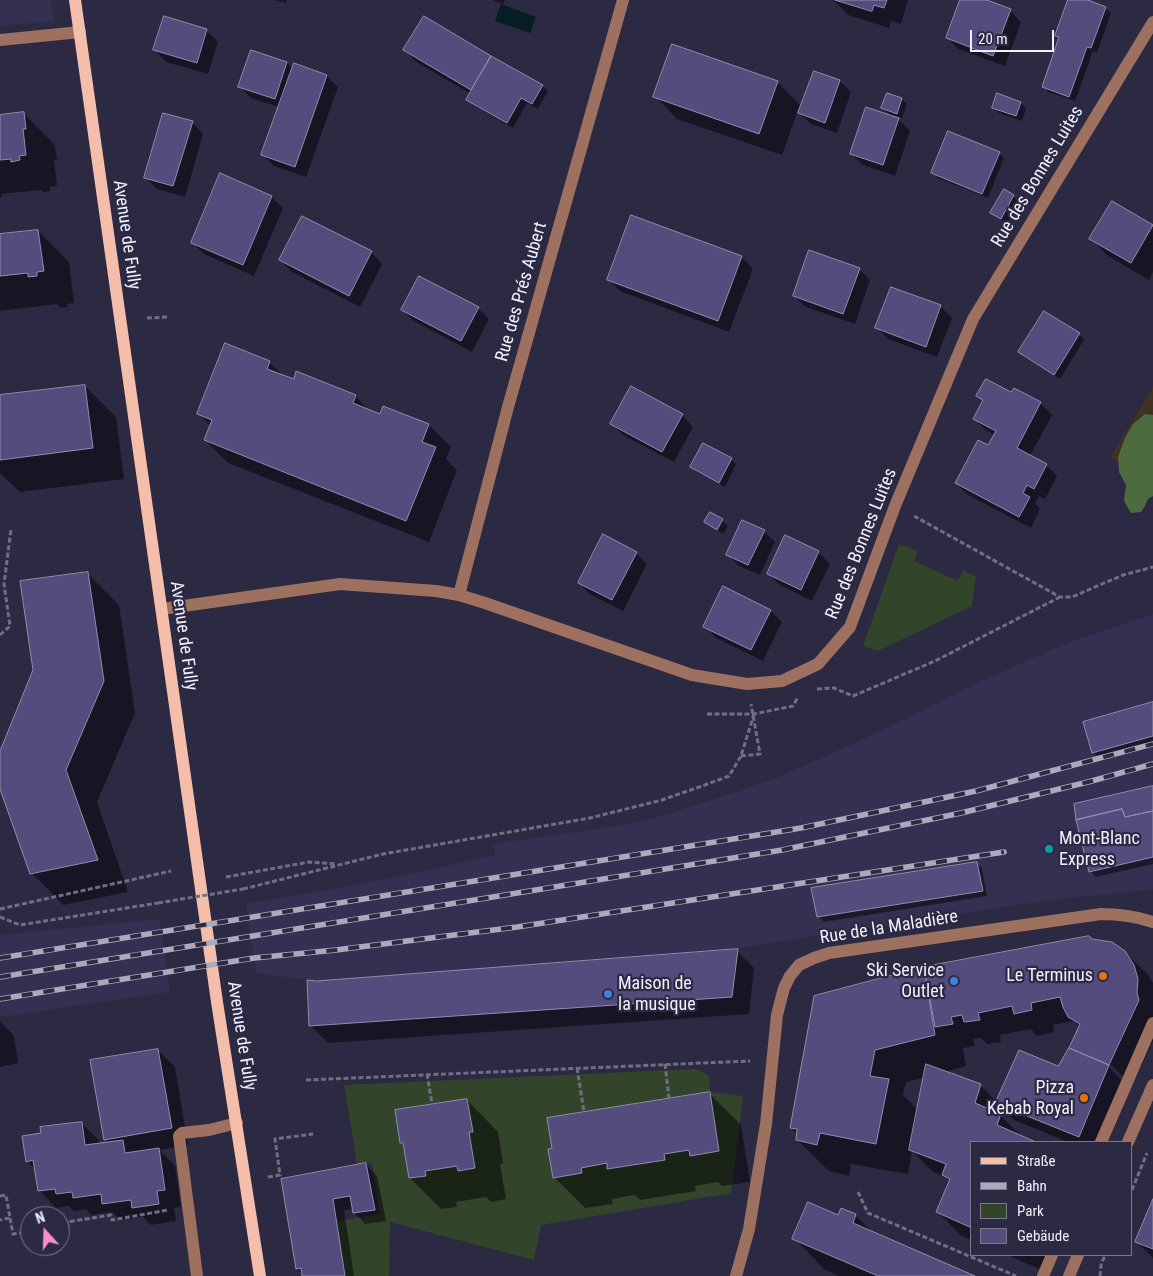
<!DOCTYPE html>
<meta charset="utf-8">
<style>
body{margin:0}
#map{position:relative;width:1153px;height:1276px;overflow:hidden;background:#2c2943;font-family:"Roboto Condensed",sans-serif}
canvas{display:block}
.legend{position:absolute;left:970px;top:1141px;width:162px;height:115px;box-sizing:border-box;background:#2c2943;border:1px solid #7b798e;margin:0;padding:6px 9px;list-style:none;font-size:15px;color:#f1f0fe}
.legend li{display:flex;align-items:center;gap:10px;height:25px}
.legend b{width:25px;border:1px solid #7b798e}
.north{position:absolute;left:20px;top:1206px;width:50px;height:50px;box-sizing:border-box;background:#2c2943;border:1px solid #7b798e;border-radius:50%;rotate:340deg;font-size:14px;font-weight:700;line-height:20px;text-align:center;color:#f1f0fe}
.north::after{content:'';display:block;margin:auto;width:18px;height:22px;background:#fa8fc8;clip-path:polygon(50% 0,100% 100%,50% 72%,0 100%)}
.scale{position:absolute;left:970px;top:30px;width:84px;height:22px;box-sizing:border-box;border:2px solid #f1f0fe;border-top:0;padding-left:6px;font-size:15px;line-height:18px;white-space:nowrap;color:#f1f0fe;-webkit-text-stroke:4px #2c2943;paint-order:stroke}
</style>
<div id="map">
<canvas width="1153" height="1276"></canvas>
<ul class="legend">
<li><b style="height:6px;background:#f5beaa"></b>Straße</li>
<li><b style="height:6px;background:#aba9bb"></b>Bahn</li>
<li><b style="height:14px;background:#32452a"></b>Park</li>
<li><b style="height:14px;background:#534c7c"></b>Gebäude</li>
</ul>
<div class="north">N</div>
<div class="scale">20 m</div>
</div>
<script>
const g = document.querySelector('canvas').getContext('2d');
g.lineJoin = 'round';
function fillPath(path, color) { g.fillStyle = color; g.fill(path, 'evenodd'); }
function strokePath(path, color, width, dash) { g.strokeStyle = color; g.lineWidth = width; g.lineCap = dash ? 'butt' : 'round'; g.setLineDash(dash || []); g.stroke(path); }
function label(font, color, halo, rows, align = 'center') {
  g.font = font + ' "Roboto Condensed",sans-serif'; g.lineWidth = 4.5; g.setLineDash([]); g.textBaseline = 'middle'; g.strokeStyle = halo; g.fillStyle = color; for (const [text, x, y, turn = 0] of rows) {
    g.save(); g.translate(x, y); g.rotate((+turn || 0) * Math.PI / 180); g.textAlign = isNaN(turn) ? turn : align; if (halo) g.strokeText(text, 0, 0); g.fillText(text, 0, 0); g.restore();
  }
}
fillPath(new Path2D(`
 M0,0h51l3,21 -54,5z
 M1153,614v275l-110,12 -305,47 -422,33 -60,-8 -10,-69 131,-23 118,-26 -1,-11 123,-18 37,-8 62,-19 63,-22 85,-38 124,-61 82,-36z
 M160,919l10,73 -170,25v-82z`), '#343051');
fillPath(new Path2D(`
 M1153,387v98l-43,-28z`), '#3f3124');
fillPath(new Path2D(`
 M899,544l19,7 -4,10 44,20 5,-10 13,5 -4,30 -94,45 -15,-5z
 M696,1069l13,7 1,16 33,4 -12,97 -190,32 -7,35 -144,-38 -1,54h-44l-9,-55 44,-7 -8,-52 -15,2 -13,-79z`), '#32452a');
fillPath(new Path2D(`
 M1145,414l8,1v81l-5,3 -3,7 -4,6 -10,1 -7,-12 2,-16 -7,-13 -1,-15 7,-19 8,-14z`), '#4c6b3e');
fillPath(new Path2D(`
 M501,4l35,13 -6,16 -35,-12z`), '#071d24');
fillPath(new Path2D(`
 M275,0h12l-1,3z
 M492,0h13l-2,4z
 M833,0h75l-7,24 -10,-3 -2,7 -41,-13z
 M961,0h22l27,10 11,12 -16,44 -47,-17 -11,-12z
 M1069,0h15l21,8 6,5 -14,40 -4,-2 -18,50 -27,-9 -5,-6 17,-47 -3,-4z
 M425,18l117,68 6,5 -10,18 -11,-6 -14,25 -40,-23 -5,-5 3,-6 -55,-32 -11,-12z
 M206,30l12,12 -10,32 -42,-12 -11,-12z
 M287,63l6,6 34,7 11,11 -32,90 -32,-11 -12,-12 17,-47 -28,-9 -11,-11z
 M840,81l11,11 -14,41 -26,-9 -11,-11z
 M777,82l23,23 -18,50 -105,-36 -22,-23z
 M998,95l23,8 5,6 -4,12 -23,-8 -5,-6z
 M901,99l6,5 -5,14 -7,-2 15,15 -15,45 -32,-11 -12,-11 41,-37 -9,-9z
 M24,114l31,31 2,15h-3l3,26 -7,1v4l-7,1 -2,-2 -40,4 1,3h-2v-80z
 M192,122l11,12 -18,63 -28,-8 -11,-11z
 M999,153l5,5 -16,40 -50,-20 -5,-6z
 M1005,191l14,10 -12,22 -15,-10z
 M272,197l11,11 -29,68 -50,-22 -12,-11z
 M1112,203l41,24v45l-4,8 -41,-24 -17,-17z
 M632,217l110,40 11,12 -24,63 -109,-41 -12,-12z
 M38,231l31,31 5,41 -7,1 1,3 -7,1 -4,-4 -57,7v-79l3,3z
 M371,252l11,12 -22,43 -68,-35 -12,-12z
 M859,269l11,11 -15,44 -49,-17 -12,-11z
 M940,306l12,12 -15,39 -49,-18 -11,-12z
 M478,308l11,11 -17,33 -58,-31 -12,-11z
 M1079,334l5,6 -24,39 -36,-22 -5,-5z
 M269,362l16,15 70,19 15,15 11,5 3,-9 45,18 22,22 -5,12 11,11 -28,72 -201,-79 -23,-23 6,-14 -13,-13z
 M85,386l31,31 8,62 -104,13 -20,-19v-77z
 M1014,389l26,14 12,12 -22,41 16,9 11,11 -12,23 -6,-3 -4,7 5,6 -9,19 -63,-33 -12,-12 32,-36 7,-12 -9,-5 -11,-11 8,-17 -5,-6 34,-2z
 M682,415l11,12 -19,35 -51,-27 -11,-11z
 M731,459l5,5 -11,23 -28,-15 -5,-5z
 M711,514l11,6 6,6 -5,8 -17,-12z
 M764,531l11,11 -15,33 -21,-9 -12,-12z
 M818,552l12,12 -18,37 -32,-16 -12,-11z
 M636,553l11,11 -24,47 -33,-17 -11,-11z
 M87,573l32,32 16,108 -38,89 31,90 -65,13 -31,-32 -32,-87v-32l34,-84z
 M771,611l11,11 -19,39 -47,-23 -11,-12z
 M1153,704v39l-54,15 -6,-6z
 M1153,788v76l-57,13 -6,-6z
 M976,863l6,5 5,28 -163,26 -6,-6z
 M737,951l17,17 -5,46 -421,29 -18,-18 6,-42z
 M1125,952l23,23 5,8v58l-21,45 -24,-24v4l19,19 -26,57h-33l-54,-22 -11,-11 -3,6 23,23 10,4h-61v98l-12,-5 -22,-23 12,-31 -3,-3 -14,-6 -21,-21 -4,23 -57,-10 -2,12 -20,-5 -32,-31 1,-6 -7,-6 24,-131 110,-28zM1074,1021l6,6 -22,41 -61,34 -17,-17 -36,-13 22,-6 -3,-18 12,-2 -2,-7 8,-1 6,6 14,-2 -1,-7 31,-6 6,7 17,-4 -1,-7zM925,1077l-7,33 -15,-15 3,-13z
 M0,1021l14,15 4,27 -18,4z
 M158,1050l17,17 13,78 -29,5 16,16 6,41 -7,1 2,13 -25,4 -8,-8 -23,3 -8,-8 -21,3 -5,-6 -12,2 -5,-5 -13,2 -17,-18 -3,-20 -9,-9 15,-27 39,-11 18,17v5l10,-2 -4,-4z
 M709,1093l32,32 9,57 -28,4 -4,-4 -23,4 1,5 -56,9 -5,-5 -23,4 1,5 -28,4 -31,-31z
 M467,1100l31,32 5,31 -3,1 6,35 -15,3 -5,-5 -30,5 1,5 -16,2 -31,-31 -5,-31 -4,-4z
 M366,1164l11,12 9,45 -21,3 -11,-12 -1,-3 -9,1 10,66h-51l-6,-8 -15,-88z
 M1153,1202v56l-17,-17z
 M855,1215l18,18 99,43h-133l-14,-6 -31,-32 45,-21z
 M1007,1255h46l-7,17z`), '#0007');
const building = new Path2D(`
 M835,0h52l-3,8 -10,-3 -2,6z
 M960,0h27l24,9 -18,47 -47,-18z
 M1068,0h20l18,7 -15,41 -4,-1 -18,50 -27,-10 17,-50 -4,-1z
 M164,16l43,13 -10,34 -44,-13z
 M424,16l67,40 -20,34 -68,-40z
 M672,44l106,37 -19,53 -106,-37z
 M251,50l36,12 -12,37 -37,-12z
 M491,56l52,29 -11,19 -11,-6 -14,25 -41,-23z
 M294,63l33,12 -32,92 -34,-12z
 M814,71l26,9 -15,43 -27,-10z
 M887,93l15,5 -5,16 -16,-6z
 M997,93l24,9 -5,14 -24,-8z
 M866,107l33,11 -16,47 -33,-11z
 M24,112l2,17h-3l3,26 -7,1 1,4 -9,2v-3l-11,1v-45z
 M163,113l30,8 -20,65 -29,-8z
 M948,131l52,21 -18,42 -51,-21z
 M220,173l52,23 -29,69 -52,-22z
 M1004,189l10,6 -13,24 -11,-6z
 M1112,201l41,24 -22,38 -42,-24z
 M631,215l111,41 -24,65 -111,-41z
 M302,216l70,35 -23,45 -70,-36z
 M38,230l6,41 -7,1v4l-9,1v-4l-28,3v-42z
 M809,250l51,18 -17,46 -50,-18z
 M419,276l60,31 -18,34 -60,-31z
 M891,287l50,18 -15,42 -51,-19z
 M1044,311l36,22 -26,42 -36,-23z
 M225,343l45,18 -3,8 27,10 2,-8 60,24 -3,8 27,11 3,-8 46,18 -7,18 14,5 -30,74 -202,-81 8,-20 -15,-6z
 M986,379l25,13 3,-4 27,14 -24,46 30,16 -13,25 -7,-4 -4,8 7,4 -11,20 -64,-34 23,-43 10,5 8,-14 -23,-12 10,-19 -7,-4z
 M85,385l8,63 -93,12v-65z
 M631,386l52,28 -21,38 -52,-28z
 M703,443l29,15 -13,25 -29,-16z
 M710,512l13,7 -6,11 -13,-8z
 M742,520l23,10 -17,35 -22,-10z
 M603,534l34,18 -25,48 -34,-17z
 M785,535l34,16 -18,39 -34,-16z
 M88,572l16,109 -38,89 32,90 -68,14 -30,-85v-38l33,-81 -13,-89z
 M723,586l48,24 -20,40 -48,-23z
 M1153,702v34l-61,17 -9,-31z
 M1153,786v25l-28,6 -3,-8 -46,11 -2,-16z
 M1122,809l3,8 28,-6v46l-64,15 -13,-52z
 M977,862l6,29 -166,26 -6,-29z
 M1089,936l3,3 20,3 13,9 9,14 4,14 -1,14 2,7 -30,65 -40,-17 11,-24 -12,-7 -5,-10 -3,-10 -29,6 1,7 -18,4 -2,-8 -34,7 2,7 -16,2 -2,-7 -11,2 2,7 -18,3 -11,-60z
 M738,949l-6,48 -423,29 -2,-46 9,1z
 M924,967l11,68 -60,15 -5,26 19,3 -13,65 -56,-11 -3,12 -21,-5 1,-11 -7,-1 24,-132z
 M1069,1048l40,17 -30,72 -84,-34 24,-53 39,16z
 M158,1049l14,79 -68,12 -14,-80z
 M926,1064l55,20 -6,19 26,11 -4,11 39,17h-64v86l-36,-16 14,-33 -8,-4 4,-11 -37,-14z
 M710,1092l9,59 -29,5 -1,-6 -25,4 1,6 -58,9v-6l-26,5 1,5 -29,5 -5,-29 4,-1 -5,-30z
 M467,1099l6,33h-4l6,36 -17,3 -1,-5 -32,5 1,5 -17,2 -6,-35h-3l-5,-33z
 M82,1122l3,23 38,-5 2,13 34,-5 6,42 -8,1 2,13 -27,4 -1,-8 -29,4 -1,-10 -28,4 -1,-6 -16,2 -1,-5 -17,2 -5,-31 -7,2 -4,-26 19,-3 -1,-6z
 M366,1163l9,47 -22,3 -3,-17 -17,3 12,77h-43l-1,-8 -5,1 -15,-90z
 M1153,1199v50l-18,-7z
 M808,1202l30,13 3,-7 15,6 -3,9 122,53h-97l-86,-37z`);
fillPath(building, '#534c7c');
strokePath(building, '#908dad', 1);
strokePath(new Path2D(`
 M147,318l22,-1
 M914,516l146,81h12l51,-22 30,-8
 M0,635l10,-9 -6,-42 7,-55
 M817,689l17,-1 19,8 82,-35 125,-64
 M707,714h47l39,-8 5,-9
 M741,756l19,-2 -9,-50
 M226,877l83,-15 28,2
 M243,889l140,-35 207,-36 72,-18 40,-14 27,-10 12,-20 13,-42
 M0,909l171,-38
 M0,917l20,8 138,-22
 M665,1064l4,34
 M577,1068l7,44
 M427,1074l5,30
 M306,1080l444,-19
 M268,1177l12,-2 -5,-36 38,-5
 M1132,1190l15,-37
 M858,1192l10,21 148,63
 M0,1196l6,-1 4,23 -10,2
 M10,1218l3,16 17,-2
 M60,1227l8,-1 -1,-4 44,-7 1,5 56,-10
 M1100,1276l1,-11 4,-10`), '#706e84', 3, [5, 2.5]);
strokePath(new Path2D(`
 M0,40l80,-8
 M459,595l49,-188 115,-407
 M162,609l178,-25 96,7 23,4 26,8 207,72 55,9 35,-3 36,-17 32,-37 45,-121 78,-187 180,-297
 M1101,1142l52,-119
 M1128,1142l25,-57
 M197,1276l-18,-140 3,-3 27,-3 28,-7
 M736,1276l13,-47 17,-105 11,-109 7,-27 6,-12 9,-11 15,-7 15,-5 272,-39c19,0 34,2 52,8
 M1043,1276l9,-21
 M1069,1276l9,-21`), '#9d7060', 12);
strokePath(new Path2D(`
 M75,0l142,1002 43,274`), '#f5beaa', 12);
const rail = new Path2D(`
 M0,958l801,-130 175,-37 177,-47
 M0,977l782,-127 179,-37 127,-31 65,-18
 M0,999l254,-41 82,-8 181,-23 487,-75`);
strokePath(rail, '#aba9bb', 5.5);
strokePath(rail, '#2c2943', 4, [11]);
strokePath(new Path2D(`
 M158,903l85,-14`), '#706e84', 3, [5, 2.5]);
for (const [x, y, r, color] of [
 [1049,849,5,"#0f9aa8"],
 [1103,976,5,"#e8710a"],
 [954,981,5,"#3f7fe0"],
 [608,994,5,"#3f7fe0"],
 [1084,1098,5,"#e8710a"]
]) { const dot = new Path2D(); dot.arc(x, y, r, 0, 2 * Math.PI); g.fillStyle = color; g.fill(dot); strokePath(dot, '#2c2943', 2); }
label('18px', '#f1f0fe', '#2c2943', [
 ["Rue des Bonnes Luites",1038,177,-59],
 ["Avenue de Fully",126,235,82],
 ["Rue des Prés Aubert",522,292,-74],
 ["Rue des Bonnes Luites",862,544,-68],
 ["Avenue de Fully",183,636,82],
 ["Rue de la Maladière",889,928,-9],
 ["Avenue de Fully",241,1036,81]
]);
label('18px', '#f1f0fe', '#2c2943', [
 ["Mont-Blanc",1059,839,"left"],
 ["Express",1059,860,"left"],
 ["Ski Service",944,971],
 ["Outlet",944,992],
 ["Le Terminus",1093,976],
 ["Maison de",618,984,"left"],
 ["la musique",618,1005,"left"],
 ["Pizza",1074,1088],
 ["Kebab Royal",1074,1109]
], 'right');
</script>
